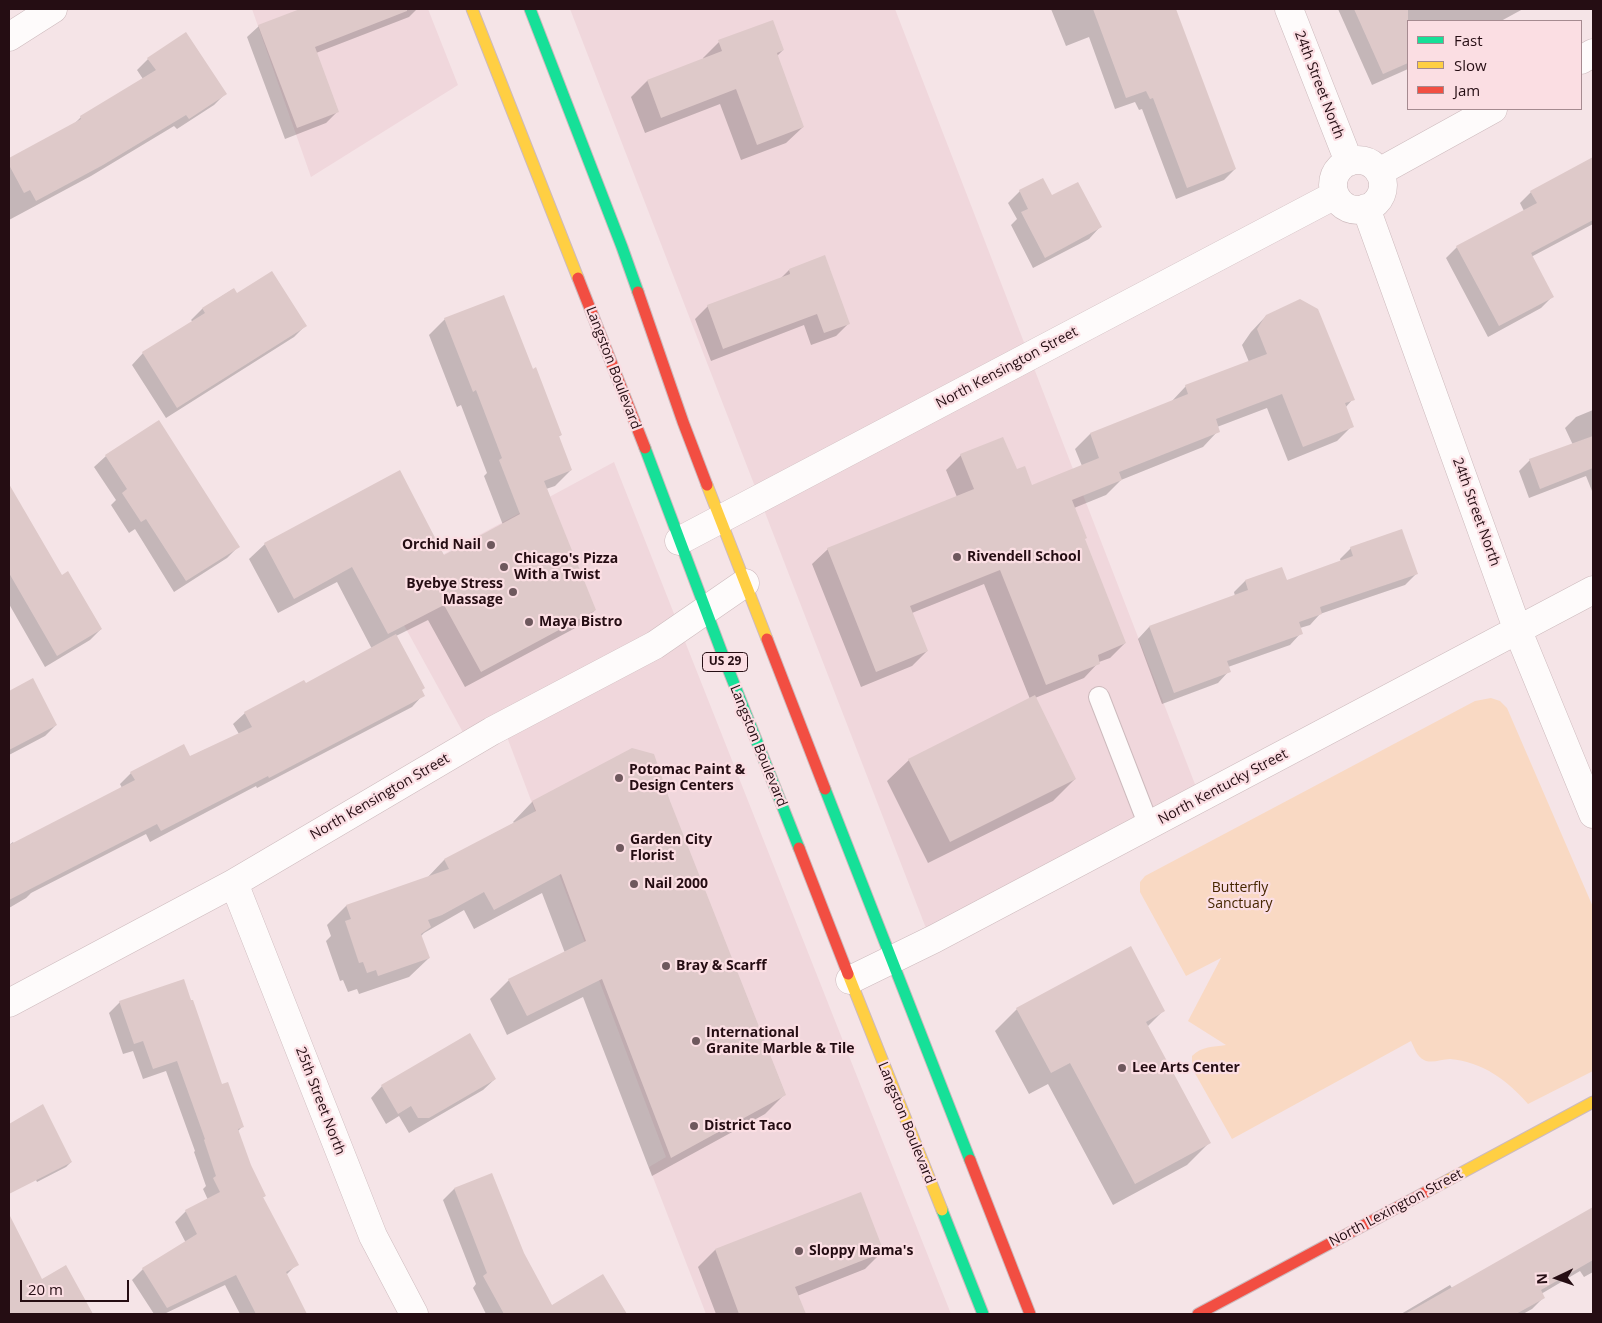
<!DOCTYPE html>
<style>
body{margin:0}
#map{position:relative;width:1602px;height:1323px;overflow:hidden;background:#f5e4e7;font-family:"Open Sans",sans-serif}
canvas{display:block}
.frame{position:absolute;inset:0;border:10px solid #250d13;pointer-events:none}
.legend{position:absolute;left:1407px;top:20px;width:175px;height:90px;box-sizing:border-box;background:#fbdee3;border:1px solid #a58a90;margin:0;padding:6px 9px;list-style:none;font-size:15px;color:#250d13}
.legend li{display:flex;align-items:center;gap:10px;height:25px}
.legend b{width:25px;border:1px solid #a58a90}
.north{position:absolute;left:1532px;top:1253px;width:50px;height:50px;-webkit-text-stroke:4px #fbdee3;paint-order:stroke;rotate:267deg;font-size:14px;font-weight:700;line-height:20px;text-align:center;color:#250d13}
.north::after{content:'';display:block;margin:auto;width:18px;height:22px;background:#250d13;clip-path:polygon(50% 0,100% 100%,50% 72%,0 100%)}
.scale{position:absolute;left:20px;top:1280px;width:109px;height:22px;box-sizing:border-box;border:2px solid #250d13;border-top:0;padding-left:6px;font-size:15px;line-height:18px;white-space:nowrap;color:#250d13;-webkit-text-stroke:4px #fbdee3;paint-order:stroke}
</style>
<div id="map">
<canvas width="1602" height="1323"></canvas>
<div class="frame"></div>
<ul class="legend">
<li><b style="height:6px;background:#16e098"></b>Fast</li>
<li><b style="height:6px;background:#ffcf43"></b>Slow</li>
<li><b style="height:6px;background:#f24e42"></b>Jam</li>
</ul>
<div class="north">N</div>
<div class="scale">20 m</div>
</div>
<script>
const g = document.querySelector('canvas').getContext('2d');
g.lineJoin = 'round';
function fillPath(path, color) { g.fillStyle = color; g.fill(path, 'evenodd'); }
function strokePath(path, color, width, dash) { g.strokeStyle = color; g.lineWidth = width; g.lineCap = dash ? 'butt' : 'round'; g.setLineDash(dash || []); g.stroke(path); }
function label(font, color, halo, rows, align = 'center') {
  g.font = font + ' "Open Sans",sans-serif'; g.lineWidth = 4.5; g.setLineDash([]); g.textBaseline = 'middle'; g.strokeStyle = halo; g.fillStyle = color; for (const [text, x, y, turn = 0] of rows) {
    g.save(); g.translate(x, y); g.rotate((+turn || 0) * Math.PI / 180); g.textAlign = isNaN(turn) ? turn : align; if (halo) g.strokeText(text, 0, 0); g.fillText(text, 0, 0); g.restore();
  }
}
fillPath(new Path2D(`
 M252,9h176l30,76 -147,92z
 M570,9h325l303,783 -269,144z
 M614,462l337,852h-245l-57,-147 17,-10 -162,-428 -33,18 -88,-160z`), '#f0d7dc');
fillPath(new Path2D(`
 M1491,698l9,3 7,7 86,199v164l-65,33c-21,-24 -45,-42 -78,-45 -8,0 -19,5 -26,1 -7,-3 -10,-13 -13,-19l-179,98 -40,-71v-12c10,-10 21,-9 34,-11l-38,-24 33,-63 -35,18 -46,-84v-10l5,-6 330,-175z`), '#f9d9c3');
fillPath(new Path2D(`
 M304,9h113l-8,8 -93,36 22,58 -12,12 -41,16 -38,-102 12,-11z
 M1051,9h124l60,160 -11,11 -48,19 -34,-90 -3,1 -4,-8 -20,7 -26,-72 -23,9z
 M1338,9h185l-22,12h-93v48l-36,16z
 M719,42l64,8 -6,6 26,71 -17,16 -45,17 -21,-56 -75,29 -14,-36 16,-16 56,-21v-2z
 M148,59l78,34 -12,12 -37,24 -3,-3 -83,50 -82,44v-60l64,-35 8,-8 62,-38 -6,-9z
 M1593,165v59l-62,33 21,40 -11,11 -53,29 -42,-79 11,-11 67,-36 -4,-8 11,-11z
 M1042,179l10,18 48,30 -11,12 -56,29 -22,-43 6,-6 -9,-16 12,-12z
 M789,270l60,53 -13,13 -25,9 -7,-20 -93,36 -16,-42 13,-13 72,-27z
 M233,289l4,6 68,31 -11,11 -128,81 -34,-53 11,-12 50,-31 -2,-2 11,-11z
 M1266,316l87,83 -8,9 7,18 -15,15 -49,20 -21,-53 -50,19 1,4 -15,16 -82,33 -15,15 -32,13 10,31 41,104 -15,15 -11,4 -15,16 -49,20 40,81 -22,22 -125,62 -41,-82 22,-21 121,-61 -46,-115 -72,29 15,38 -15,15 -51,21 -49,-123 16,-15 129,-52 -11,-27 15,-15 55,16 16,16 50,-21 -7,-17 15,-15 81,-32 15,-16 63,-24 -7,-17 9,-13z
 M445,319l87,51 29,65 -3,2 13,33 -16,16 -9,3 49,121 -16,16 -114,61 -37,-67 -32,16 27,59 -11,12 -155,81 -1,-2 -106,56 -4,-8 -115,59 -5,5 -17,10v-63l4,-3 1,2 108,-56 -2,-4 11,-11 58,-16 50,-23 -6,-10 12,-11 59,-31 1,3 67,-36 -35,-67 -59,31 -29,-54 16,-15 179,13 59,-32 -19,-49 3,-3 -26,-68 -4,2 -28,-72z
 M1593,410v80l-1,1 -6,-15 -57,22 -10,-27 11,-11 43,-15 -8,-17 11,-11z
 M106,456l133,90 -12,12 -53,34 -39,-63 -6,4 -18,-28 5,-5 -22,-33z
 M10,488l51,89 40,52 -11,11 -45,27 -36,-63z
 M1351,548l65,26 -11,11 -85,29 -10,11 -10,3 1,5 -11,12 -62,22 1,4 -11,12 -56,21 -24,-65 11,-12 86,-31 -1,-4 11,-11 36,-12 5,13 55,-20 -1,-3z
 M33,680l23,45 -11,11 -36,19v-63z
 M632,749l37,52 116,293 -20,20 -113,62 -69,-179 -76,38 -17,-36 19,-19 56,-27 -23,-60 -68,36 -10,-19 -40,23 -3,3 8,22 -20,19 -50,17 -2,-5 -9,3 -5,-12 -3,1 -14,-40 5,-5 -4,-11 19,-19 80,-27 18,-19 70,-37 -1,-1 19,-20z
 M120,1002l102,83 20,42 -4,4 12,34 15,31 -3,2 35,66 -11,11 20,39h-66l-15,-29 -61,29h-10l-22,-34 11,-11 43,-26 -11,-21 11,-11 22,-11 -5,-11 3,-3 -12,-34 1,-1 -29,-80 -23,8 -10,-28 -10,3 -14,-41z
 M1017,1009l147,1 -17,17 62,116 -22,22 -74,40 -65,-121 -19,10 -34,-63z
 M495,1079l-12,11 -74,43 -10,-17 -13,8 -15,-26 11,-12z
 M10,1127l61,35 -5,5 -29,15z
 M491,1175l31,79 30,52 50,-30 23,38h-139l-13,-26 3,-4 -33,-84 11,-11z
 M860,1194l22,58 -17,17 -68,27 7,18h-88l-18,-47 17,-17z
 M1593,1208v64l-9,5 -4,-6 -39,23 2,4 -11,11 -9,5h-122l49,-29 2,3z
 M9,1217l32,64 49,31 -2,2h-79z`), '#0003');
fillPath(new Path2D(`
 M300,9h107v2l-92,36 24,65 -42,16 -39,-103z
 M1093,9h83l60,160 -49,19 -34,-90 -3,1 -4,-8 -20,7z
 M1354,9h54v54l-25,11z
 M773,20l11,30 -7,3 27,74 -47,18 -21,-56 -75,29 -14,-38 75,-29 -4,-11z
 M186,32l41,62 -38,25 -3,-4 -83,50 -67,36 -6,-11 -6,3 -15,-28v-7l72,-39 -1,-3 76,-46 -9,-12z
 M1593,157v63l-62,33 23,44 -55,29 -43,-80 81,-43 -7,-12z
 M1043,178l9,17 26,-13 24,45 -57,31 -24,-46 7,-3 -9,-19z
 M825,255l25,69 -26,9 -7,-19 -94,35 -16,-44 83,-31 -1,-5z
 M272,271l35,55 -130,82 -35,-56 63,-39 -3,-5 32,-20 3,5z
 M504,295l29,74 3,-2 26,68 -3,1 13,34 -28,11 52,129 -115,62 -37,-67 -56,29 -36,-67 -58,32 -30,-56 136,-73 44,85 76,-41 -21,-54 3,-2 -26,-68 -3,2 -29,-74z
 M1300,299l18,10 37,91 -10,3 9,24 -51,20 -21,-53 -66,25 4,13 -101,40 3,8 -50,20 15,38 -2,1 41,104 -28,12 2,9 -54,21 -46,-115 -90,36 18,45 -52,21 -49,-124 147,-59 -14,-35 43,-17 14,32 8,-3 7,19 67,-27 -9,-25 98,-39 -3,-9 82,-31 -10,-25 9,-14z
 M159,420l81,127 -54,34 -40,-62 -5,3 -19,-29 5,-4 -22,-34z
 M1593,436v32l-53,21 -11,-30z
 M9,484l53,91 6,-4 34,58 -45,27 -48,-83z
 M1402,529l16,45 -98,33 2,7 -23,8 4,12 -76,27 4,11 -57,21 -25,-67 99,-36 -3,-10 37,-13 5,13 66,-24 -3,-9z
 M396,634l29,54 -3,2 3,6 -156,82 -1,-2 -107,55 -4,-7 -148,76v-55l126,-65 -5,-8 54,-28 6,12 62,-29 -8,-15 60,-32 2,3z
 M33,678l24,47 -48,25v-59z
 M1035,695l41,84 -126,63 -42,-83z
 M632,748l22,6 16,47 116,294 -115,63 -69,-179 -75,37 -19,-37 78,-38 -25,-67 -67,36 -10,-18 -42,23 -14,5 3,7 -10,7 9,24 -52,18 -2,-6 -9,3 -4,-11 -4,1 -14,-42 6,-2 -5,-14 103,-36 -5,-10 92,-48 -4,-10z
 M1131,946l34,65 -19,11 65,121 -76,41 -65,-121 -19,10 -35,-65z
 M184,979l7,21h2l29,84 6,-2 16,45 -6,2 13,36 15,31 -3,1 36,68 -13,7 21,42h-51l-20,-39 -69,33 -25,-40 55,-34 -12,-24 35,-18 -7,-14 3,-2 -12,-36 1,-1 -28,-78 -24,8 -10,-28 -9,3 -15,-43z
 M470,1033l26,46 -67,39h-11l-7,-12 -13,8 -17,-29z
 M43,1104l29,58 -63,32v-70z
 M492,1173l32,80 28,52 51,-31 24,40h-123l-21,-38 4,-3 -33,-85z
 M861,1192l23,60 -89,35 11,27h-67l-24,-65z
 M1593,1207v53l-52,30 4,8 -29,16h-111z
 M9,1214l33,65 24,-14 27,49h-84z`), '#dec9c9');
const lane = new Path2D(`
 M1099,697l50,129`);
const street = new Path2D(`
 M1289,9l60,153
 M9,37l44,-28
 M1581,60l12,-7
 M1333 185a25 25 0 1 1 50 0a25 25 0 1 1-50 0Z
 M1379,172l114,-63
 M1366,208l152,423 75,183
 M679,541l656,-346
 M234,883l139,353 41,78
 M850,980l84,-41 659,-349
 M9,1003l225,-120 258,-152 163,-86 90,-62`);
const fast = new Path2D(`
 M530,9l92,238 16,45
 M645,448l80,213 74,187
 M825,789l145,371
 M942,1210l41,104`);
const slow = new Path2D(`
 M472,9l106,269
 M707,485l60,154
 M848,974l94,236
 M1426,1192l167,-90`);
const jam = new Path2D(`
 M578,278l67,170
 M638,292l45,130 24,63
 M767,639l58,150
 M799,848l49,126
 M970,1160l60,154
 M1198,1314l228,-122`);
strokePath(lane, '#cdbabd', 22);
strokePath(street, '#cdbabd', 29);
strokePath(fast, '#cdbabd', 13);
strokePath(slow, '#cdbabd', 13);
strokePath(jam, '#cdbabd', 13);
strokePath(lane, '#fefbfb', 20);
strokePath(street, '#fefbfb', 28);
strokePath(fast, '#16e098', 11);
strokePath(slow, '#ffcf43', 11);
strokePath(jam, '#f24e42', 11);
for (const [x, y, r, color] of [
 [491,545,5,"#6e585d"],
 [957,557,5,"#6e585d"],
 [504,567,5,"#6e585d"],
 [513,592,5,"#6e585d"],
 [529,622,5,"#6e585d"],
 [619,778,5,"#6e585d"],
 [620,848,5,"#6e585d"],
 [634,884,5,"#6e585d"],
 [666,966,5,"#6e585d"],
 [696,1041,5,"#6e585d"],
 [1122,1068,5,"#6e585d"],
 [694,1126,5,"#6e585d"],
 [799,1251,5,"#6e585d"]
]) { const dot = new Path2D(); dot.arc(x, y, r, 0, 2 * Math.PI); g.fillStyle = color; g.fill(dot); strokePath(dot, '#fbdee3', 2); }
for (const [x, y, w] of [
 [725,662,45]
]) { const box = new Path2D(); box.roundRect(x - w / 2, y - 9.5, w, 19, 4); g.fillStyle = '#fbdee3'; g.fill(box); strokePath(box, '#250d13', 1); }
label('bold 12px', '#250d13', null, [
 ["US 29",725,662]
]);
label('14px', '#250d13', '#fbdee3', [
 ["24th Street North",1319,85,69],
 ["Langston Boulevard",613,368,69],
 ["North Kensington Street",1007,368,-28],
 ["24th Street North",1476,512,70],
 ["Langston Boulevard",758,746,68],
 ["North Kentucky Street",1223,787,-28],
 ["North Kensington Street",380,797,-30],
 ["25th Street North",320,1101,69],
 ["Langston Boulevard",906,1123,68],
 ["North Lexington Street",1396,1208,-28]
]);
label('bold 14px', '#250d13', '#fbdee3', [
 ["Orchid Nail",481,545,"right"],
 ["Rivendell School",967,557],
 ["Chicago's Pizza",514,559],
 ["With a Twist",514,575],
 ["Byebye Stress",503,584,"right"],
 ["Massage",503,600,"right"],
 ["Maya Bistro",539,622],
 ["Potomac Paint &",629,770],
 ["Design Centers",629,786],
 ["Garden City",630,840],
 ["Florist",630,856],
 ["Nail 2000",644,884],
 ["Bray & Scarff",676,966],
 ["International",706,1033],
 ["Granite Marble & Tile",706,1049],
 ["Lee Arts Center",1132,1068],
 ["District Taco",704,1126],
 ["Sloppy Mama's",809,1251]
], 'left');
label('14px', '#462600', '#fbdee3', [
 ["Butterfly",1240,888],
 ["Sanctuary",1240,904]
]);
</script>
